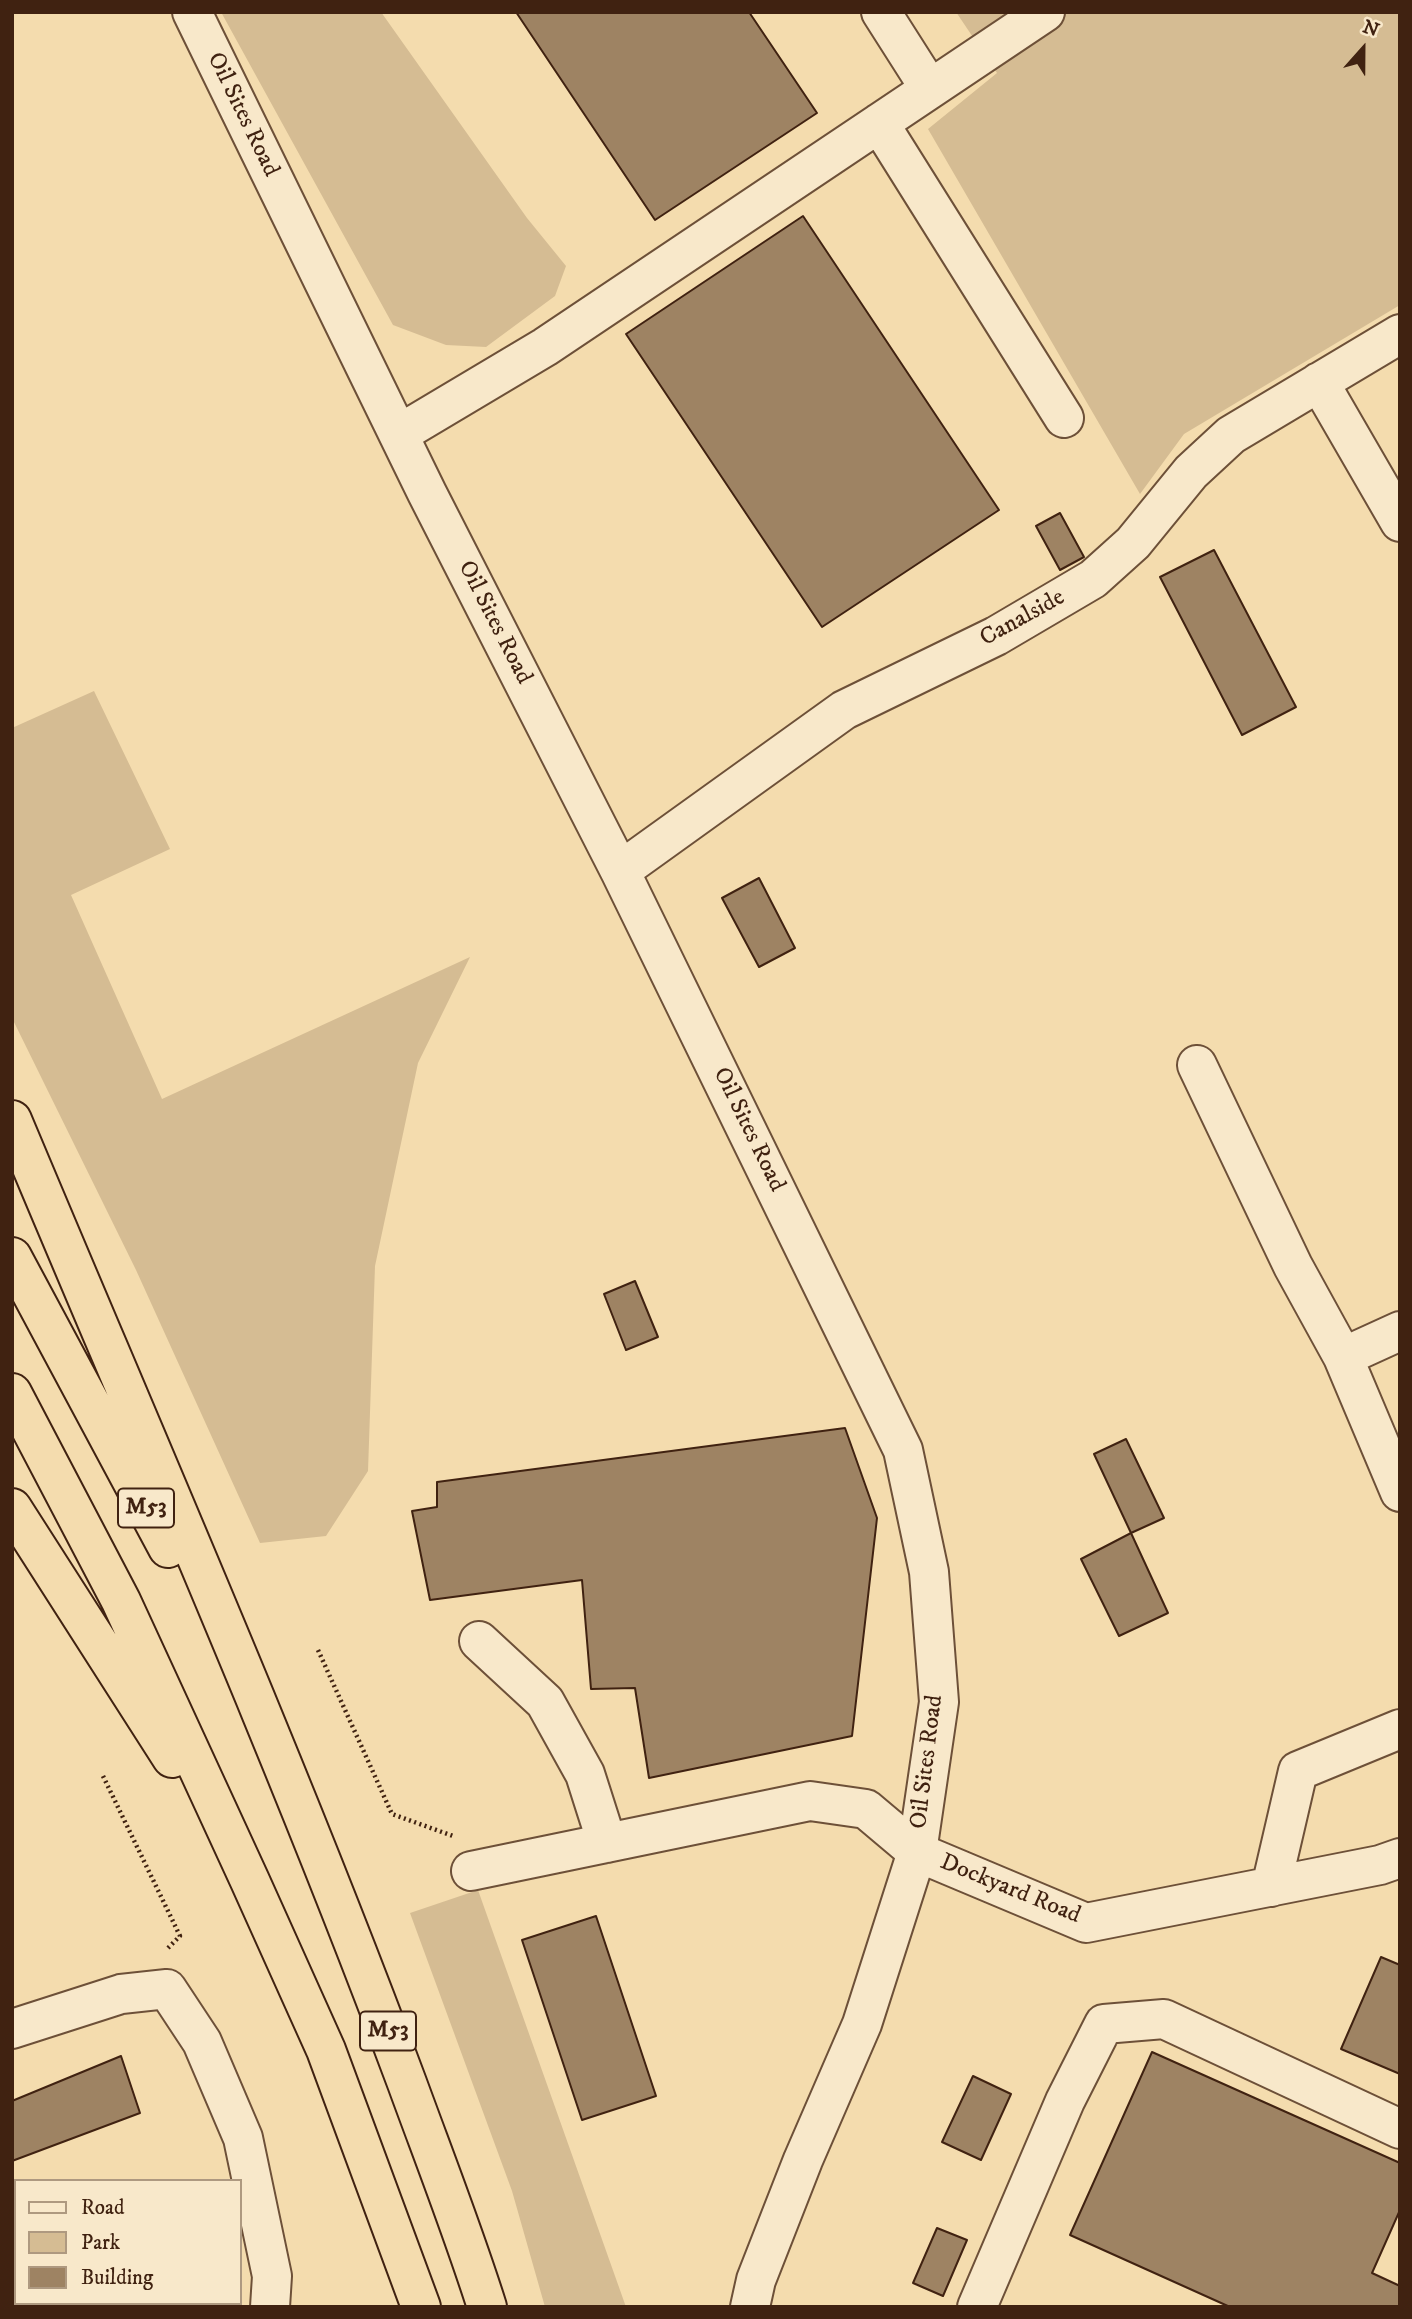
<!DOCTYPE html>
<style>
body{margin:0}
#map{position:relative;width:1412px;height:2319px;overflow:hidden;background:#f4dcae;font-family:"IM FELL DW Pica",serif}
canvas{display:block}
.frame{position:absolute;inset:0;border:14px solid #402211;pointer-events:none}
.legend{position:absolute;left:14px;top:2179px;width:228px;height:126px;box-sizing:border-box;background:#f8e8ca;border:2px solid #ae9980;margin:0;padding:9px 12px;list-style:none;font-size:21px;color:#402211}
.legend li{display:flex;align-items:center;gap:14px;height:35px}
.legend b{width:35px;border:2px solid #ae9980}
.north{position:absolute;left:1328px;top:14px;width:70px;height:70px;-webkit-text-stroke:5px #f8e8ca;paint-order:stroke;rotate:21deg;font-size:19px;font-weight:700;line-height:28px;text-align:center;color:#402211}
.north::after{content:'';display:block;margin:auto;width:24px;height:32px;background:#402211;clip-path:polygon(50% 0,100% 100%,50% 72%,0 100%)}
</style>
<div id="map">
<canvas width="1412" height="2319"></canvas>
<div class="frame"></div>
<ul class="legend">
<li><b style="height:9px;background:#f8e8ca"></b>Road</li>
<li><b style="height:19px;background:#d5bc93"></b>Park</li>
<li><b style="height:19px;background:#9e8363"></b>Building</li>
</ul>
<div class="north">N</div>
</div>
<script>
const g = document.querySelector('canvas').getContext('2d');
g.lineJoin = 'round';
function fillPath(path, color) { g.fillStyle = color; g.fill(path, 'evenodd'); }
function strokePath(path, color, width, dash) { g.strokeStyle = color; g.lineWidth = width; g.lineCap = dash ? 'butt' : 'round'; g.setLineDash(dash || []); g.stroke(path); }
function label(font, color, halo, rows, align = 'center') {
  g.font = font + ' "IM FELL DW Pica",serif'; g.lineWidth = 5; g.setLineDash([]); g.textBaseline = 'middle'; g.strokeStyle = halo; g.fillStyle = color; for (const [text, x, y, turn = 0] of rows) {
    g.save(); g.translate(x, y); g.rotate((+turn || 0) * Math.PI / 180); g.textAlign = isNaN(turn) ? turn : align; if (halo) g.strokeText(text, 0, 0); g.fillText(text, 0, 0); g.restore();
  }
}
fillPath(new Path2D(`
 M221,12h160l146,206 39,48 -11,30 -69,51 -40,-2 -53,-20z
 M956,12h444v293l-216,129 -44,60 -212,-365 69,-56z
 M94,691l76,158 -99,46 91,204 308,-142 -52,106 -43,203 -7,205 -42,65 -66,7 -124,-273 -124,-252v-290z
 M478,1890l148,417h-81l-33,-116 -102,-278z`), '#d5bc93');
const building = new Path2D(`
 M516,12h233l68,101 -162,107z
 M803,216l196,294 -177,117 -196,-293z
 M1060,513l24,44 -24,13 -24,-44z
 M1214,550l82,157 -54,28 -82,-158z
 M759,878l36,70 -36,19 -37,-69z
 M635,1281l23,56 -32,13 -22,-56z
 M845,1428l32,90 -25,218 -203,42 -14,-90 -44,1 -9,-109 -152,20 -18,-89 25,-4v-25z
 M1126,1439l38,79 -33,15 -37,-79z
 M1131,1533l37,80 -49,23 -38,-77z
 M596,1916l60,180 -74,24 -60,-180z
 M1381,1957l19,8v109l-59,-25z
 M1152,2052l248,111v47l-28,63 28,13v21h-170l-160,-72z
 M121,2056l19,57 -128,48v-60z
 M973,2076l38,18 -30,66 -39,-18z
 M937,2228l30,12 -24,56 -30,-13z`);
fillPath(building, '#9e8363');
strokePath(building, '#402211', 2);
const minor = new Path2D(`
 M192,12l235,481 193,378 283,579 26,122 10,130 -22,150 -55,172 -59,136 -47,120 -6,27
 M881,12l49,77
 M879,123l185,295
 M1319,382l81,140
 M399,434l146,-87 500,-335
 M620,871l224,-161 152,-74 97,-57 40,-36 58,-71 40,-37 169,-101
 M1197,1065l96,201 50,91
 M1400,1331l-57,26 57,135
 M479,1641l66,61 40,72 22,69
 M471,1871l339,-70 56,8 51,43 169,71 294,-58 20,-7
 M1271,1887l27,-116 102,-42
 M12,2029l109,-35 46,-5 35,53 41,96 29,138 -2,31
 M12,2263l4,1
 M43,2307l2,-4
 M977,2307l88,-206 39,-77 60,-5 236,110`);
const highway = new Path2D(`
 M12,1120c134,320 274,638 395,963 27,74 56,148 80,224
 M12,1257l156,291
 M12,1393l109,208 129,280 76,169 95,257
 M12,1508l160,250`);
strokePath(minor, '#6d5038', 42);
strokePath(highway, '#402211', 42);
strokePath(new Path2D(`
 M318,1650l74,164 61,22
 M103,1776l77,160 -13,13`), '#402211', 4.5, [2, 3.5]);
strokePath(minor, '#f8e8ca', 38);
strokePath(highway, '#f4dcae', 38);
for (const [x, y, w] of [
 [146,1508,56],
 [388,2031,56]
]) { const box = new Path2D(); box.roundRect(x - w / 2, y - 19.5, w, 39, 5); g.fillStyle = '#f8e8ca'; g.fill(box); strokePath(box, '#402211', 2); }
label('bold 23px', '#402211', null, [
 ["M53",146,1508],
 ["M53",388,2031]
]);
label('24px', '#402211', '#f8e8ca', [
 ["Oil Sites Road",242,115,64],
 ["Canalside",1023,619,-29],
 ["Oil Sites Road",494,623,63],
 ["Oil Sites Road",748,1130,64],
 ["Oil Sites Road",928,1762,-83],
 ["Dockyard Road",1010,1890,22]
]);
</script>
